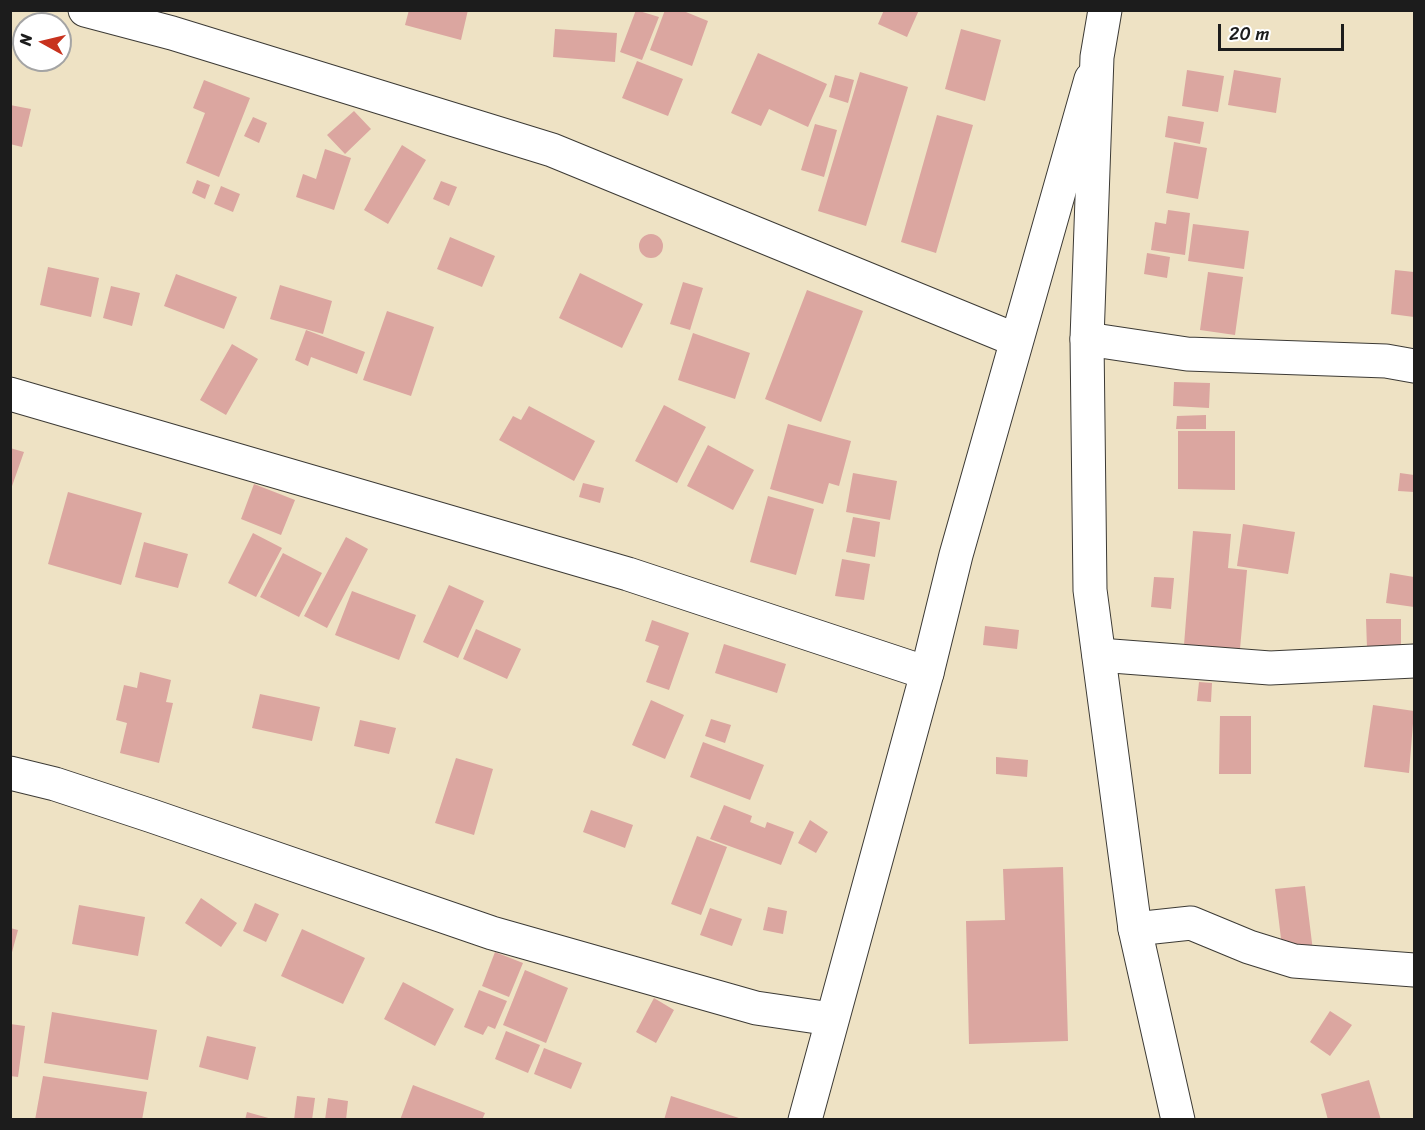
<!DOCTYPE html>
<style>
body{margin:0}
#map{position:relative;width:1425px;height:1130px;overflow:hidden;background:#eee2c4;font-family:Sriracha,sans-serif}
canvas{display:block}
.frame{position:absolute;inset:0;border:12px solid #1c1c1c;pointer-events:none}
.north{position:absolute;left:12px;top:12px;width:60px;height:60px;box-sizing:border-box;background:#fff;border:2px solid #a4a4a4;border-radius:50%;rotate:278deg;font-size:16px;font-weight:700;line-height:24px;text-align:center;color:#1c1c1c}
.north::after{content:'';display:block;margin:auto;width:21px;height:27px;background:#c8321e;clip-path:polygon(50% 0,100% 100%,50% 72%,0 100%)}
.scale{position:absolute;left:1218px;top:24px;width:126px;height:27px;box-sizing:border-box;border:3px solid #1c1c1c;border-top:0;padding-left:8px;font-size:18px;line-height:21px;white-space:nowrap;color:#1c1c1c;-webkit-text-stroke:4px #fff;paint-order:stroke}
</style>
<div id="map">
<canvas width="1425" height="1130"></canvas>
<div class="frame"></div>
<div class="north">N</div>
<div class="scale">20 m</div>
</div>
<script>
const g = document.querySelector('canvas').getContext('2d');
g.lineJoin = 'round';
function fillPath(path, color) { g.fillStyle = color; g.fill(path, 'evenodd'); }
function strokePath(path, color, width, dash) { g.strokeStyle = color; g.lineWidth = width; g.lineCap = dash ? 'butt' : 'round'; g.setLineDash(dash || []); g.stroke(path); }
fillPath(new Path2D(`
 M409,10h59l-7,30 -56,-15z
 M636,10l23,7 -17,43 -22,-8z
 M665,10h16l27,11 -16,45 -42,-16z
 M884,10h35l-12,27 -29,-13z
 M555,29l62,4 -2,29 -62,-5z
 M961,29l40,11 -16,61 -40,-12z
 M758,53l69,31 -19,43 -39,-18 -8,17 -30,-13z
 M637,61l46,18 -15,37 -46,-18z
 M1187,70l37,6 -6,36 -36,-6z
 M1234,70l47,8 -5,35 -48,-8z
 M860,72l48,15 -42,139 -48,-15z
 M835,75l19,5 -6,23 -19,-6z
 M204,80l46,18 -31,79 -33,-14 19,-50 -12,-5z
 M10,105l21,4 -9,38 -12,-3z
 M354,111l17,18 -26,25 -18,-19z
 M937,115l36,10 -37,128 -35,-11z
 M1168,116l36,6 -4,22 -35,-7z
 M253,117l14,6 -8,20 -15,-7z
 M815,124l22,6 -13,47 -23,-7z
 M1174,142l33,6 -9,51 -32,-6z
 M402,145l24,15 -38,64 -24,-14z
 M325,149l26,9 -17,52 -38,-13 7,-23 13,5z
 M197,180l13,5 -5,14 -13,-6z
 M441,181l16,6 -8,19 -16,-7z
 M221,186l19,8 -7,18 -19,-8z
 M1168,210l22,3 -5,42 -34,-5 4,-28 11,2z
 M1193,224l56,7 -5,38 -56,-8z
 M639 246a12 12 0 1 1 24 0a12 12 0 1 1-24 0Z
 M450,237l45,19 -13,31 -45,-18z
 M1147,253l23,4 -3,21 -23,-4z
 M48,267l51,11 -8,39 -51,-12z
 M1395,270l19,2v45l-23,-3z
 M1208,272l35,5 -8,58 -35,-5z
 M580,273l63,31 -21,44 -63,-30z
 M176,274l61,23 -13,32 -60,-23z
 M683,282l20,6 -13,42 -20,-6z
 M280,285l52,16 -9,33 -53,-15z
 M111,286l29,7 -8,33 -29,-8z
 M807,290l56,21 -42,111 -56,-23z
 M387,311l47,16 -23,69 -48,-16z
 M306,330l59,22 -8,22 -46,-17 -3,9 -13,-6z
 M693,333l57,20 -15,46 -57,-19z
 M232,344l26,15 -32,56 -26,-15z
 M1174,382l36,1 -1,25 -36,-2z
 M664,405l42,22 -29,56 -42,-22z
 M529,406l66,35 -21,40 -75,-41 14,-24 8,4z
 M1206,415v14h-30l1,-13z
 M788,424l63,17 -12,45 -10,-3 -6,21 -53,-15z
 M1178,431h57v59l-57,-1z
 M708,445l46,25 -21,40 -46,-24z
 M10,448l14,4 -13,37h-1z
 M853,473l44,8 -7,39 -44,-8z
 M1400,473l14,2v17l-16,-1z
 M583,483l21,5 -4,15 -21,-6z
 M254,484l41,16 -14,35 -40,-16z
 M68,492l74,21 -21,72 -73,-21z
 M768,496l46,13 -18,66 -46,-13z
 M853,517l27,5 -5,35 -29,-5z
 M1243,524l52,8 -7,42 -51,-8z
 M1193,531l38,3 -3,34 19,2 -7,79 -56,-4z
 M253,533l29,15 -26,49 -28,-14z
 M346,537l22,12 -41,79 -23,-12z
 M144,542l44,12 -10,34 -43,-11z
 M283,553l39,20 -23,44 -39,-20z
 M842,559l28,5 -6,36 -29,-4z
 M1390,573l24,4v30l-28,-4z
 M1154,577l20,1 -3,31 -20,-2z
 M449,585l35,16 -26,57 -35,-16z
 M352,591l64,24 -17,45 -64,-25z
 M1366,619h35v29h-34z
 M652,620l37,13 -20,57 -23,-8 13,-36 -14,-5z
 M985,626l34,4 -2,19 -34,-4z
 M476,629l45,20 -14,30 -44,-20z
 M724,644l62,20 -9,29 -62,-20z
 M140,672l31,8 -5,22 7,1 -14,60 -39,-10 7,-30 -11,-3 8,-35 13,3z
 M1199,682l13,1 -1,19 -14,-1z
 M260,694l60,13 -8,34 -60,-13z
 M651,700l33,15 -19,44 -33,-14z
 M1373,705l41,6 -5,62 -45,-6z
 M1220,716h31v58h-32z
 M711,719l20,6 -6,18 -20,-7z
 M360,720l36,8 -7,26 -35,-8z
 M703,742l61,23 -14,35 -60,-23z
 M996,757l32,3 -1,17 -31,-3z
 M456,758l37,11 -19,66 -39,-12z
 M724,805l28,11 -2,6 15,6 2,-6 27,10 -13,33 -71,-26z
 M591,810l42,15 -8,23 -42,-16z
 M810,820l18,12 -12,21 -18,-10z
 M697,836l30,11 -26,68 -30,-11z
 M1063,867l5,174 -99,3 -3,-123 39,-1 -2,-51z
 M1305,886l8,65 -30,4 -8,-66z
 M201,898l36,25 -16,24 -36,-24z
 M255,903l24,11 -13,28 -23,-11z
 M79,905l66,12 -7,39 -66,-12z
 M768,907l19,4 -4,23 -20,-4z
 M710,908l32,11 -10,27 -32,-11z
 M10,928l8,2 -7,26 -1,-1z
 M302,929l63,29 -22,46 -62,-28z
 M495,952l28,11 -14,34 -27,-11z
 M525,970l43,18 -22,55 -43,-18z
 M403,982l51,27 -19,37 -51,-27z
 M479,990l28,11 -12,28 -7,-3 -5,9 -19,-8z
 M654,998l20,12 -18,33 -20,-11z
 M1330,1011l22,14 -22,31 -20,-14z
 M52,1012l105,18 -9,50 -104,-17z
 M10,1024l15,2 -7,51 -8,-1z
 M506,1031l34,14 -12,28 -33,-14z
 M207,1036l49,11 -8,33 -49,-13z
 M544,1048l38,15 -11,26 -37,-15z
 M43,1076l104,16 -5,28h-107z
 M1369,1080l12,40h-53l-7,-26z
 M413,1085l72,28 -3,7h-82z
 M297,1096l18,2 -3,22h-18z
 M671,1096l71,23v1h-78z
 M328,1098l20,3 -2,19h-21z
 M247,1112l25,7v1h-27z`), '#dba6a0');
const street = new Path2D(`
 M85,10l87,23 380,117 464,190
 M1087,339l100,15 199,7 28,5
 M10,394l618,180 299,99
 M1099,655l171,13 144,-7
 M10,773l45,11 97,32 340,117 264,75 75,11
 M1135,929l56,-6 58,24 45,14 120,9`);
const secondary = new Path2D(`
 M805,1120l122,-447 29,-118 135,-476`);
const highway = new Path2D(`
 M1105,10l-8,47 -10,282 3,251 45,339 43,191`);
strokePath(street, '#3c3a35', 35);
strokePath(secondary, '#3c3a35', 35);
strokePath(highway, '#3c3a35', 35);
strokePath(street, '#fff', 33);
strokePath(secondary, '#fff', 33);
strokePath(highway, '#fff', 33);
</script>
